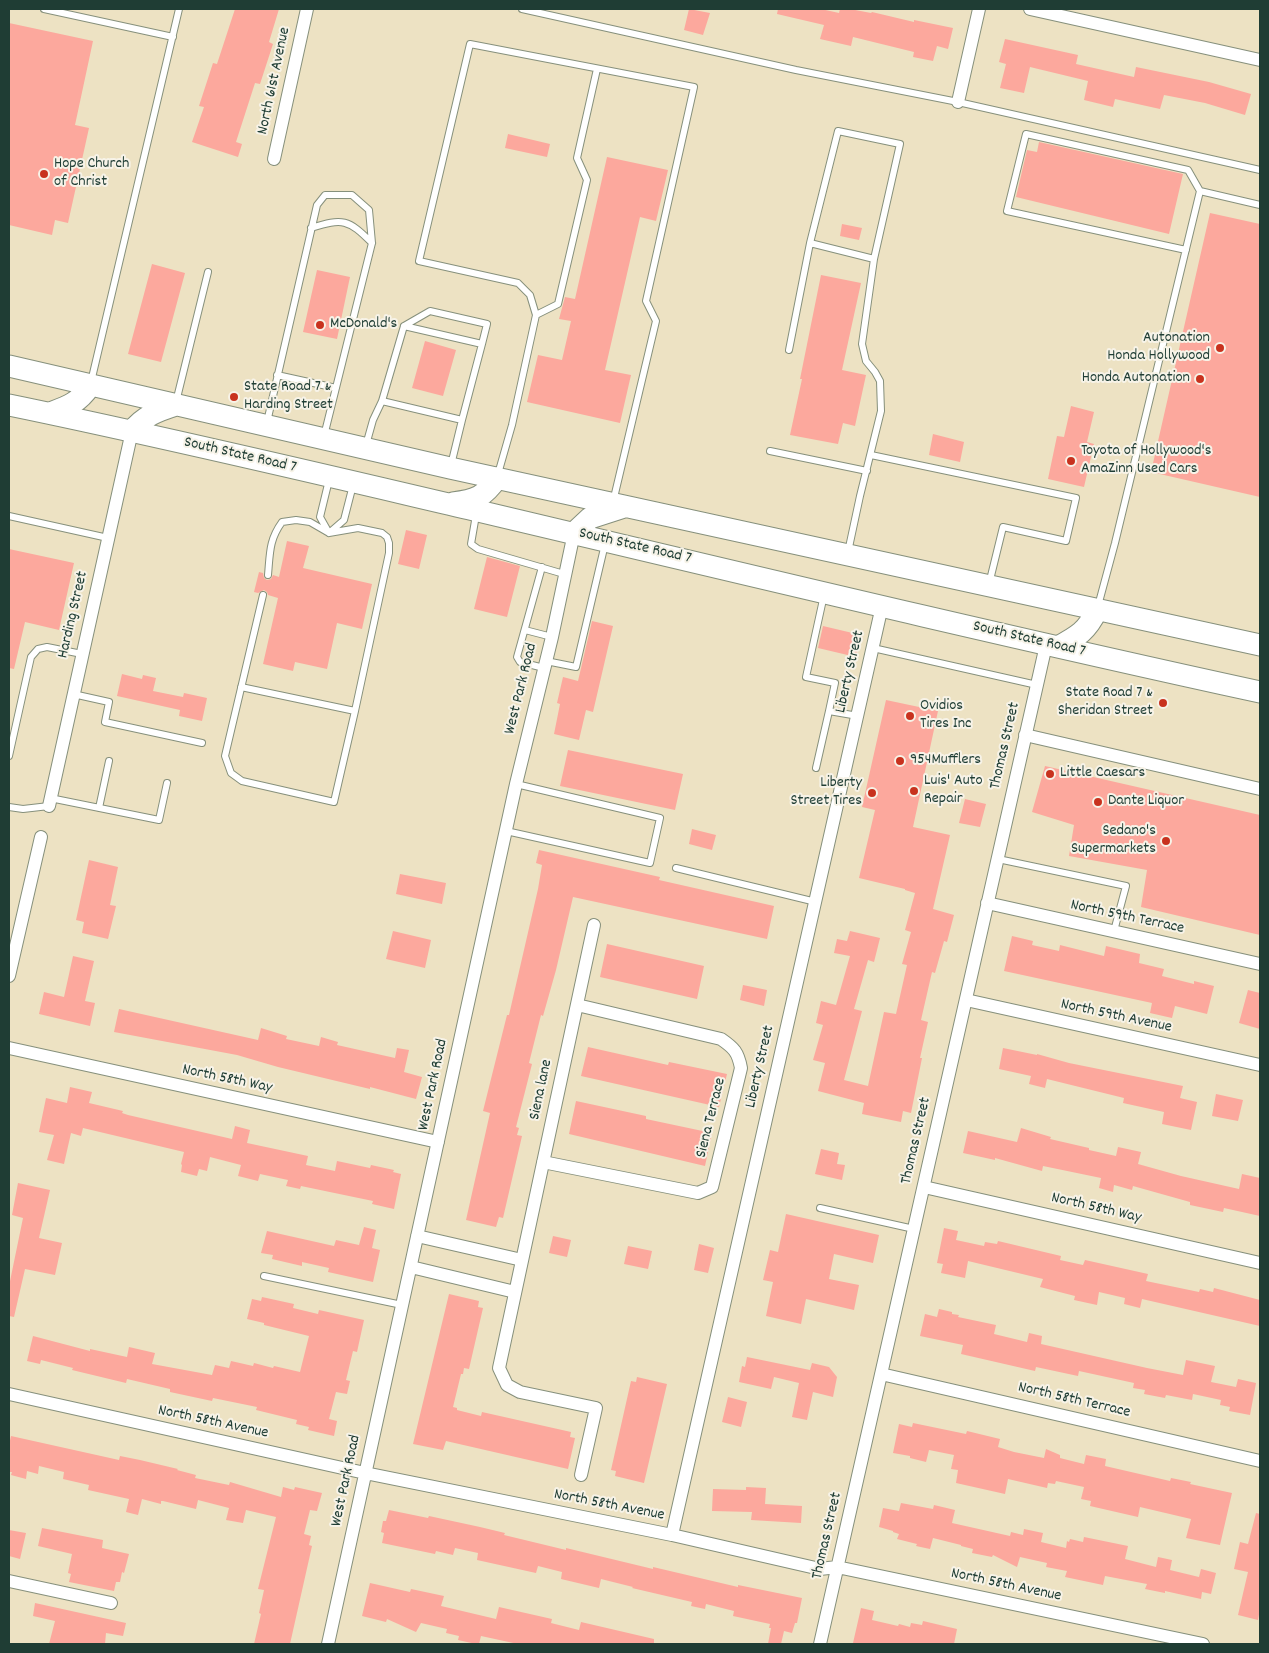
<!DOCTYPE html>
<style>
body{margin:0}
#map{position:relative;width:1269px;height:1653px;overflow:hidden;background:#ede2c3;font-family:Dekko,sans-serif}
canvas{display:block}
.frame{position:absolute;inset:0;border:10px solid #1f3d34;pointer-events:none}
</style>
<div id="map">
<canvas width="1269" height="1653"></canvas>
<div class="frame"></div>
</div>
<script>
const g = document.querySelector('canvas').getContext('2d');
g.lineJoin = 'round';
function fillPath(path, color) { g.fillStyle = color; g.fill(path, 'evenodd'); }
function strokePath(path, color, width, dash) { g.strokeStyle = color; g.lineWidth = width; g.lineCap = dash ? 'butt' : 'round'; g.setLineDash(dash || []); g.stroke(path); }
function label(font, color, halo, rows, align = 'center') {
  g.font = font + ' Dekko,sans-serif'; g.lineWidth = 4; g.setLineDash([]); g.textBaseline = 'middle'; g.strokeStyle = halo; g.fillStyle = color; for (const [text, x, y, turn = 0] of rows) {
    g.save(); g.translate(x, y); g.rotate((+turn || 0) * Math.PI / 180); g.textAlign = isNaN(turn) ? turn : align; if (halo) g.strokeText(text, 0, 0); g.fillText(text, 0, 0); g.restore();
  }
}
fillPath(new Path2D(`
 M235,9h44l-10,33 4,2 -13,40 -5,-1 -19,59 6,2 -4,13 -46,-15 12,-35 -5,-1 14,-43 4,1z
 M689,9l21,4 -7,22 -19,-5z
 M778,9h43l18,4 1,-4h10l21,4 1,-1 42,10v-2l39,8 -5,21 -11,-3 -4,15 -20,-4 1,-5 -61,-15 -2,9 -31,-7 4,-14 -47,-11z
 M9,23l84,18 -18,84 14,3 -21,95 -13,-3 -3,15 -43,-10z
 M1005,39l73,16 -2,9 58,13 2,-10 73,15 42,12 -6,21 -40,-12 -41,-8 -4,14 -45,-10 -2,8 -29,-7 4,-19 -58,-14 -6,26 -24,-5 6,-24 -7,-2z
 M508,134l42,10 -3,13 -42,-9z
 M1039,142l144,32 -14,60 -153,-37 11,-47 10,2z
 M607,157l61,13 -12,51 -16,-4 -35,153 26,5 -11,48 -93,-21 11,-47 24,5 9,-39 -12,-2 6,-22 10,2z
 M1210,213l50,11v273l-109,-25z
 M842,224l20,4 -3,12 -19,-4z
 M152,264l33,9 -24,89 -33,-8z
 M317,270l33,7 -13,62 -34,-7z
 M821,275l40,8 -19,87 24,5 -11,51 -12,-3 -5,21 -48,-9 12,-56h-2z
 M425,341l31,9 -13,46 -31,-8z
 M1071,406l23,6 -7,30 7,2 -10,43 -36,-8 9,-43 7,1z
 M933,434l31,8 -4,20 -31,-7z
 M406,530l21,5 -8,34 -21,-5z
 M287,541l22,5 -6,22 69,16 -10,45 -25,-6 -10,46 -32,-7 -2,9 -30,-7 15,-66 -10,-3 -1,-3 -3,-2 -6,3 -4,-1 5,-20 4,1 1,5 3,2 4,-1 2,-4 6,2z
 M9,549l65,14 -15,67 -34,-8 -11,47 -5,-1z
 M487,557l33,9 -13,51 -33,-8z
 M592,621l21,5 -20,86 -7,-2 -7,30 -25,-6 6,-30 -3,-1 6,-26 15,4z
 M823,626l38,9 -5,22 -38,-9z
 M122,674l20,5 1,-4 13,3 -3,13 30,6 1,-4 23,5 -5,23 -23,-5 1,-6 -63,-14z
 M886,700l52,11 -25,116 37,8 -17,74 21,6 -7,27 -3,-1 -9,32 -3,-1 -11,48 7,2 -8,36h2l-11,55 -8,-2 -2,11 -39,-8 2,-11 -46,-12 7,-28 -12,-3 10,-35 -7,-2 5,-22 15,4 14,-49 -16,-3 3,-14 10,2 3,-10 30,7 -6,24 -6,-2 -14,49 8,2 -18,69 24,6 16,-74 12,2 11,-49 -5,-1 9,-32 -6,-2 10,-37 -10,-3v-1l-46,-11 16,-68 -13,-3z
 M568,750l115,24 -8,36 -115,-24z
 M1045,766l215,49v120l-119,-28 6,-37 -78,-14 5,-31 -42,-13z
 M965,799l21,5 -6,23 -21,-4z
 M692,829l24,6 -4,15 -23,-6z
 M539,850l121,27 -1,3 115,26 -7,33 -194,-42 -17,73 -13,46 -2,-1 -12,48 3,1 -16,63 3,1 -2,7 5,1 -19,82 -4,-1 -3,10 -30,-7 24,-107 -7,-2 24,-96h2l29,-126 4,-24 -6,-2z
 M89,860l29,7 -8,38 6,1 -8,33 -26,-6 2,-11 -8,-2z
 M400,874l46,9 -4,21 -46,-10z
 M393,931l38,9 -6,28 -39,-9z
 M1012,936l21,5 -1,4 27,6 1,-6 44,11 2,-10 34,8 -1,9 25,6 -2,7 32,8v-3l20,5 -7,28 -32,-8 -3,12 -22,-5 2,-10 -148,-32z
 M607,944l97,22 -7,33 -97,-22z
 M73,956l21,5 -9,40 10,2 -5,23 -51,-12 5,-22 20,5z
 M743,985l24,5 -3,16 -24,-6z
 M1248,990l12,3v36l-21,-6z
 M119,1009l139,31 3,-12 26,8 -1,3 33,7 2,-9 17,5 -1,3 58,13 2,-10 12,2 -5,22 18,5 -6,22 -46,-12v2l-92,-22 -41,-12 -123,-23z
 M588,1047l80,18 1,-3 58,12 -8,33 -138,-31z
 M1003,1048l34,7v-1l32,9 114,23 -3,12 17,4 -6,28 -29,-6 2,-12 -41,-9 1,-5 -77,-19 -2,9 -16,-4 2,-8 -32,-7z
 M70,1087l22,5 -3,11 34,8 -1,2 6,2 104,24 3,-13 15,4 -3,13 61,13 -2,9 29,6 2,-10 33,7 1,-3 23,5 -1,2 8,2 -7,35 -22,-5 1,-3 -72,-15 -1,3 -14,-3 2,-6 -28,-6 -2,7 -20,-5 3,-11 -31,-8 -3,14 -8,-2 -2,7 -16,-4 1,-7 -1,-1 3,-12 -101,-24 -2,8 -10,-3 -7,31 -17,-4 7,-25 -15,-3 7,-34 21,5z
 M1216,1094l27,6 -5,21 -26,-5z
 M576,1101l70,15v3l66,14 -7,33 -136,-32z
 M1021,1128l30,9 -1,2 39,9v2l27,6 2,-9 23,5 -3,12 43,12 58,13 3,-15 18,4v38l-36,-8 -1,4 -33,-7v-3l-57,-16 -1,4 -18,-5 -1,7 -14,-4 2,-10 -58,-12 -1,5 -47,-13v2l-32,-7 5,-22 49,11z
 M821,1149l18,4 -2,11 8,1 -3,15 -27,-6z
 M18,1183l32,7 -11,48 23,5 -7,32 -30,-6 -11,48 -5,-1v-30l14,-68 -11,-3z
 M786,1214l93,21 -6,28 -39,-9 -5,25 30,6 -5,25 -48,-11 -5,25 -35,-8 7,-34 -10,-2 7,-30 8,2z
 M364,1227l12,3 -4,18 8,2 -7,32 -45,-10 1,-4 -27,-6v4l-30,-7 1,-4 -12,-2 6,-22 67,15 2,-6 23,5z
 M944,1228l14,3 -2,9 28,6 1,-4 12,2 1,-3 63,15 -1,4 23,5 2,-5 63,14 -2,7 53,11 1,-3 13,3 1,-4 46,12v26l-118,-27 -2,9 -16,-4 1,-6 -26,-6 -2,13 -23,-5 1,-4 -35,-9 3,-8 -75,-18 -3,17 -24,-5 2,-9 -6,-1z
 M553,1236l18,4 -4,17 -18,-4z
 M699,1244l15,4 -6,25 -14,-3z
 M628,1246l24,5 -4,18 -24,-5z
 M449,1294l30,7 -1,6 5,1 -14,61 -5,-1 -1,6h-2l-8,33 4,1v2l24,6 1,-4 89,20 -1,5 5,1 -7,31 -122,-28 -3,9 -30,-6z
 M262,1297l32,7 -1,4 25,6 1,-4 45,10 -7,32 -4,-1 -7,29 4,1 -3,13 -11,-2 -7,27 8,2 -3,15 -26,-6 1,-3 -13,-3 1,-4 -41,-10 1,-3 -44,-9 -1,3 -42,-9v-3l-43,-10 -1,4 -54,-13 1,-2 -32,-8 -1,4 -13,-3 6,-25 57,15v-2l37,8 2,-10 26,6 -3,11 60,11 3,-10 14,3 2,-7 22,5 1,-3 19,5 1,-2 26,6 9,-36 -45,-11v-2l-17,-4 5,-20 9,2z
 M939,1309l13,3v2l7,1 -1,2 38,8 -2,9 33,8 2,-9 13,3 -1,8 106,24 36,7 3,-15 29,6 -4,16 25,5 2,-8 18,4 -6,32 -21,-4 1,-4 -10,-2 1,-5 -28,-6 -1,6 -26,-5 -1,3 -21,-4 1,-4 -12,-2 1,-5 -55,-12 -1,5 -42,-9 -1,4 -74,-17 2,-9 -43,-9 5,-22 12,3z
 M747,1357l63,13 2,-7 17,4 8,10 -4,20 -20,-5 -6,28 -15,-3 7,-34 -25,-6 -3,12 -32,-7 3,-16 3,1z
 M637,1377l30,7 -23,99 -29,-7 1,-5 -5,-1 20,-89 5,1z
 M728,1397l19,5 -6,25 -19,-5z
 M913,1423l53,11 1,-3 33,8 -2,8 16,5 30,6 2,-9 14,6v3l24,6 2,-9 20,4 -1,7 65,15 1,-3 20,4 -1,2 42,9 -12,52 -34,-7 5,-19 -51,-12 -2,10 -48,-11 1,-5 -10,-2 3,-12 -28,-6 -1,3 -7,-1 -1,5 -39,-9 -3,15 -49,-11 2,-13 -7,-1 3,-14 -25,-5 -3,12 -16,-4v-2l-17,-3 6,-29 13,3z
 M11,1436l108,24 1,-4 20,4 38,9 -1,1 19,5 -1,3 34,7 1,-3 51,15 2,-10 11,3 1,-3 27,6 -5,18 -7,-1 -6,24 7,2 -2,9 3,1 -22,98h-36l7,-30 -2,-1 5,-23 -6,-1 18,-72 -30,-7 -3,13 -17,-3 3,-12 -31,-8 -2,9 -33,-8h-2v3l-19,-5 -4,16 -12,-3 3,-13 -41,-9 1,-5 -26,-6 1,-7 -25,-6 -1,8 -11,-3 -1,8 -15,-4 1,-3h-3v-27z
 M746,1487l20,1 -1,16 37,2 -1,17 -50,-3 1,-8 -40,-1 1,-22 33,1z
 M901,1503l32,6 1,-4 21,5 -3,13 58,13 1,-4 12,3 1,-6 19,4 -2,9 25,6 1,-7 2,1 1,-3 13,3 1,-5 44,9 -3,13 31,8 2,-10 14,3 -2,10 29,7 2,-8 15,4 -5,21 -9,-2 -1,7 -36,-8v2l-20,-4 2,-5 -42,-8 -2,9 -38,-8 2,-6 -21,-4 1,-4 -27,-6 -3,10 -24,-12 -1,2 -20,-4 1,-4 -12,-3v-1l-28,-7 -3,11 -14,-3 1,-2 -20,-5 2,-5 -6,-2v-1l-14,-4 4,-19 16,3z
 M389,1510l39,8 1,-2 51,11 25,6 -1,2 62,15v-2l87,21v-2l85,20v-2l64,13 -5,25h-2l-3,10 -8,-2 -3,13h-13l3,-16h-2l1,-4 -37,-8 1,-5 -28,-7 -1,5 -14,-3 1,-4 -60,-14 1,-1 -32,-8 -2,9 -38,-9 1,-7 -24,-6 -2,7 -59,-13 1,-7 -23,-5 -2,7 -17,-4 -1,3 -53,-11 2,-10 -3,-1 2,-11h3z
 M1256,1513l4,1v95l-2,11 -20,-5 10,-43 -14,-3 6,-27 8,2z
 M42,1528l61,12 -1,8 27,6 -5,19 -2,-1 -2,10h-4l-2,9 -45,-9 2,-8 -3,-1 4,-19 -34,-8z
 M9,1530l17,3 -6,26 -11,-3z
 M370,1583l40,9 1,-3 33,7 -3,10 55,13 3,-12 53,12 -1,4 28,7 2,-8 73,17v5h-136l-37,-8 -2,8h-3l-18,-4 1,-4 -13,-3 1,-4 -26,-6 -5,9 -29,-13 -1,3 -24,-6z
 M35,1603l91,20 -3,13 -17,-3 -1,11h-56l6,-23 -22,-5z
 M861,1608l13,3 -2,9 26,6 1,-2 11,3 1,-4 11,2 1,-4 34,8 -3,15h-93l-8,-1z`), '#fca89d');
const lane = new Path2D(`
 M44,9l129,28
 M522,9l274,61 162,32 302,68
 M311,228c32,-10 37,-9 61,15
 M810,243l64,16
 M1186,250l-179,-39 19,-77 162,36 12,21
 M536,315l22,-11 29,-124 -10,-22 20,-89
 M404,326l26,-15 57,13 -5,20
 M789,350l21,-107 28,-112 62,13 -26,115 -12,85 4,17 9,11 5,9 1,30 -21,85 -12,56
 M277,375l59,13
 M91,382l88,-373
 M382,401l80,19 -11,45
 M176,402l32,-130
 M267,422l50,-217 8,-10h27l17,15 3,33 -48,193
 M366,445l7,-25 9,-19 22,-75 78,18 -20,76
 M770,451l97,20
 M871,455l205,43 -10,43 -63,-14 -14,57
 M498,474l14,-49 24,-110 -6,-20 -12,-12 -99,-22 51,-217 224,43 -48,214 10,20 -43,181
 M329,480l-9,37 9,16 15,-13 9,-35
 M476,515l-5,29 7,5 86,25
 M9,516l99,22
 M542,567l-25,90 3,5 24,6
 M268,575c2,-22 1,-35 14,-53l14,-2 14,2 19,11 29,-5 24,5 5,4 2,6v10l-34,158
 M824,595l-18,82 29,6 -6,28
 M1098,606l17,-63 85,-352 60,14
 M525,630l27,7
 M873,648l164,37
 M546,661l30,6 29,-123
 M241,687l114,24 -21,91 -92,-21 -11,-8 -6,-17 38,-161
 M73,694l36,8 -4,20 97,21
 M9,756l22,-99 7,-8 9,-2 35,7
 M816,768l13,-57 29,5
 M50,798l109,22 8,-37
 M9,807l14,2 26,-3
 M99,808l10,-47
 M506,831l144,32 10,-45 -144,-34
 M998,859l128,27 -12,45
 M676,868l140,34
 M820,1208l94,21
 M264,1276l138,29`);
const street = new Path2D(`
 M1030,9l230,51
 M958,102l21,-93
 M274,159l33,-150
 M1025,735l235,54
 M49,806l83,-375
 M987,903l273,61
 M9,976l32,-139
 M966,1000l294,65
 M9,1048l429,94
 M543,1162l155,31 14,-6 29,-119c-3,-16 -7,-20 -20,-29l-144,-34
 M924,1187l336,76
 M417,1236l105,24
 M411,1267l104,25
 M881,1374l379,87
 M9,1394l356,79 307,62 148,34 17,-2 366,77
 M581,1475l15,-67 -76,-16 -13,-7 -8,-17 95,-443
 M672,1535l210,-929
 M9,1581l102,22
 M328,1644l188,-860 36,-147 22,-104
 M820,1644l226,-999`);
const primary = new Path2D(`
 M9,366l441,102 810,177
 M9,405c156,32 311,69 465,105 262,62 524,125 786,182
 M50,413c19,-7 28,-10 40,-27
 M132,431c12,-15 25,-20 44,-26
 M453,503c23,-3 31,-6 44,-25
 M574,533l16,-15 34,-11
 M1058,647c20,-11 29,-16 39,-37`);
strokePath(lane, '#86907c', 8);
strokePath(street, '#86907c', 14);
strokePath(primary, '#86907c', 23);
strokePath(lane, '#fff', 6);
strokePath(street, '#fff', 12);
strokePath(primary, '#fff', 21);
for (const [x, y, r, color] of [
 [44,174,5,"#c8321e"],
 [320,325,5,"#c8321e"],
 [1220,348,5,"#c8321e"],
 [1200,379,5,"#c8321e"],
 [234,397,5,"#c8321e"],
 [1071,461,5,"#c8321e"],
 [1163,703,5,"#c8321e"],
 [910,716,5,"#c8321e"],
 [900,761,5,"#c8321e"],
 [1050,774,5,"#c8321e"],
 [914,791,5,"#c8321e"],
 [872,793,5,"#c8321e"],
 [1098,802,5,"#c8321e"],
 [1166,841,5,"#c8321e"]
]) { const dot = new Path2D(); dot.arc(x, y, r, 0, 2 * Math.PI); g.fillStyle = color; g.fill(dot); strokePath(dot, '#f7f3e8', 2); }
label('16px', '#1f3d34', '#f7f3e8', [
 ["North 61st Avenue",275,81,-78],
 ["South State Road 7",240,456,13],
 ["South State Road 7",635,547,13],
 ["Harding Street",74,615,-77],
 ["South State Road 7",1029,640,13],
 ["Liberty Street",851,672,-77],
 ["West Park Road",522,689,-76],
 ["Thomas Street",1006,746,-77],
 ["North 59th Terrace",1127,918,12],
 ["North 59th Avenue",1116,1017,12],
 ["Liberty Street",761,1067,-77],
 ["North 58th Way",227,1080,12],
 ["West Park Road",434,1085,-78],
 ["Siena lane",542,1090,-78],
 ["Siena Terrace",712,1118,-76],
 ["Thomas Street",917,1141,-77],
 ["North 58th Way",1096,1209,13],
 ["North 58th Terrace",1074,1401,13],
 ["North 58th Avenue",213,1423,12],
 ["West Park Road",347,1481,-78],
 ["North 58th Avenue",609,1506,11],
 ["Thomas Street",828,1536,-77],
 ["North 58th Avenue",1006,1586,12]
]);
label('16px', '#1f3d34', '#f7f3e8', [
 ["Hope Church",54,165],
 ["of Christ",54,183],
 ["McDonald's",330,325],
 ["Autonation",1210,339,"right"],
 ["Honda Hollywood",1210,357,"right"],
 ["Honda Autonation",1190,379,"right"],
 ["State Road 7 &",244,388],
 ["Harding Street",244,406],
 ["Toyota of Hollywood's",1081,452],
 ["AmaZinn Used Cars",1081,470],
 ["State Road 7 &",1153,694,"right"],
 ["Sheridan Street",1153,712,"right"],
 ["Ovidios",920,707],
 ["Tires Inc",920,725],
 ["954Mufflers",910,761],
 ["Little Caesars",1060,774],
 ["Luis' Auto",924,782],
 ["Repair",924,800],
 ["Liberty",862,784,"right"],
 ["Street Tires",862,802,"right"],
 ["Dante Liquor",1108,802],
 ["Sedano's",1156,832,"right"],
 ["Supermarkets",1156,850,"right"]
], 'left');
</script>
